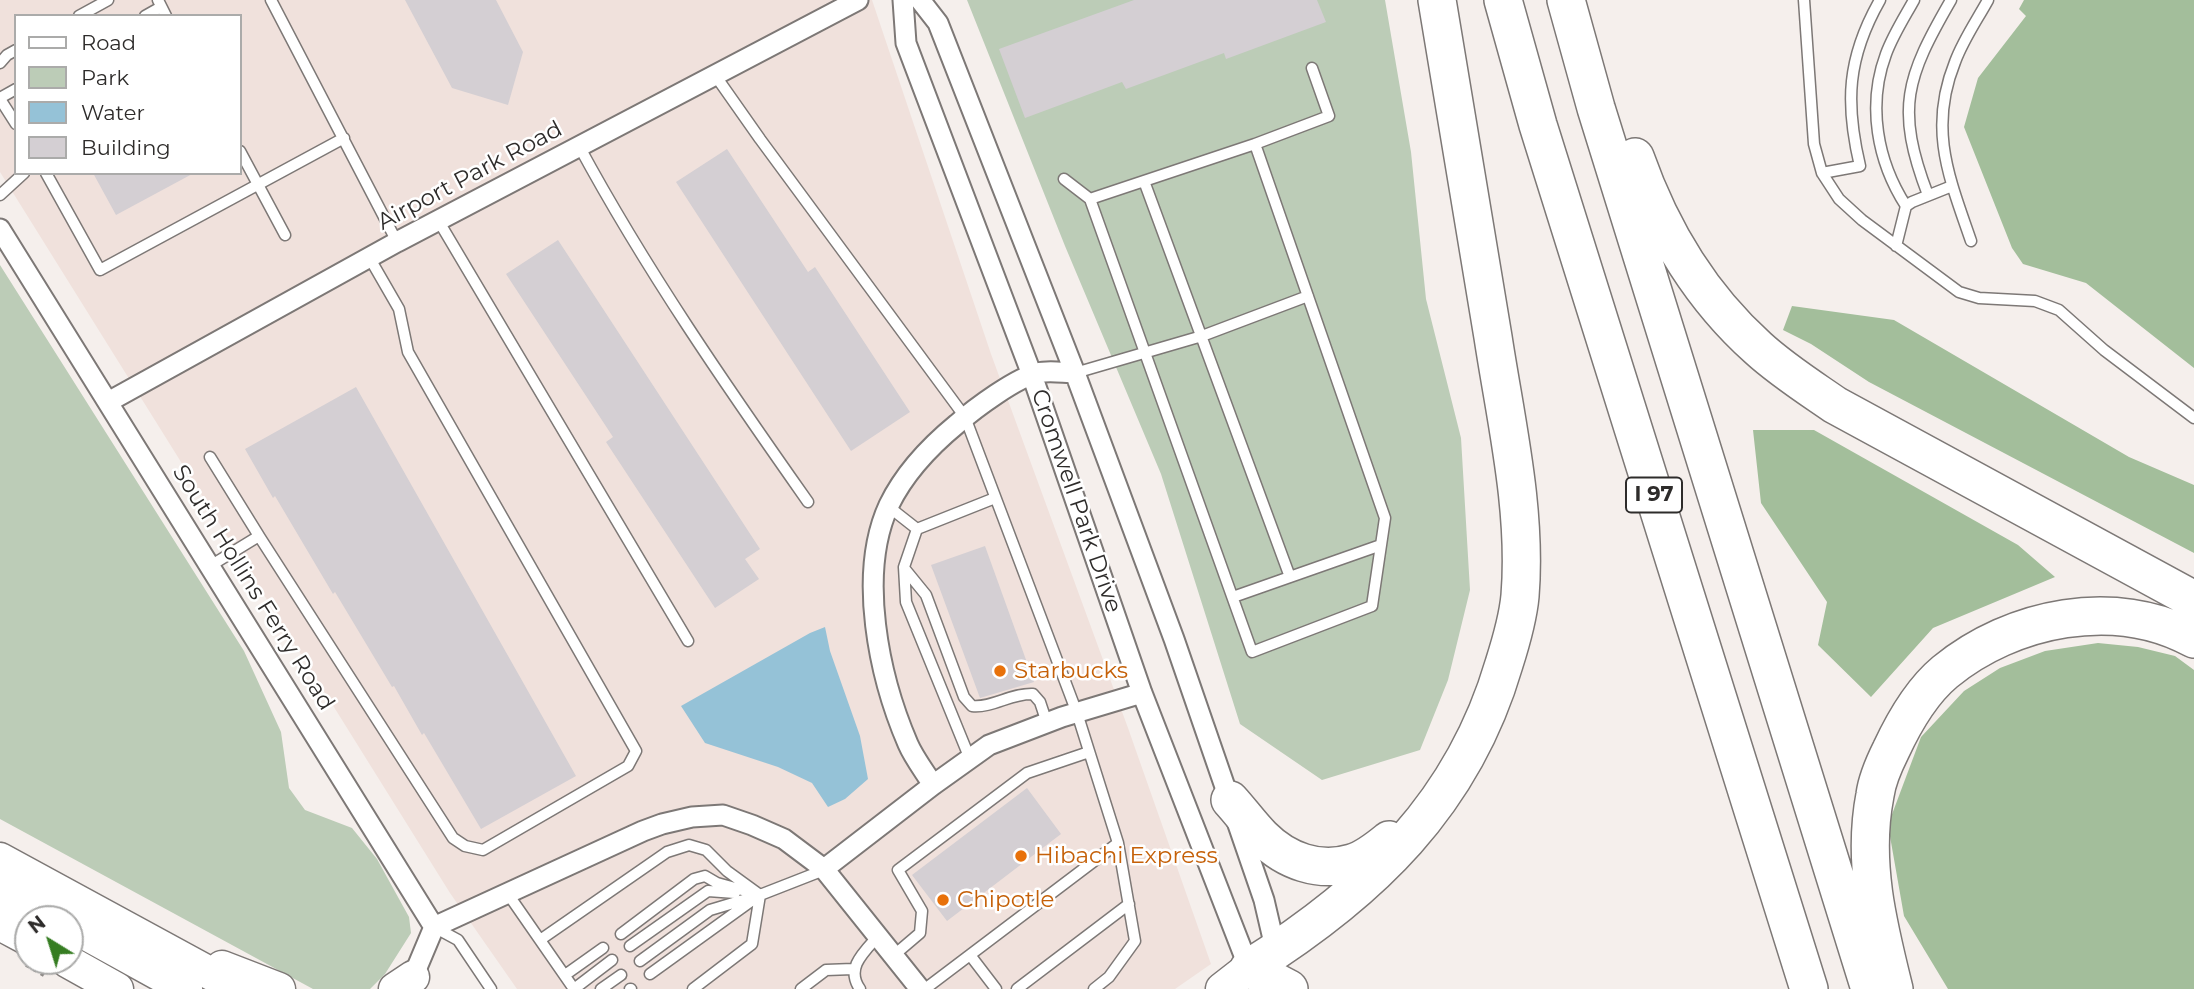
<!DOCTYPE html>
<style>
body{margin:0}
#map{position:relative;width:2194px;height:989px;overflow:hidden;background:#f5efec;font-family:Montserrat,sans-serif}
canvas{display:block}
.legend{position:absolute;left:14px;top:14px;width:228px;height:161px;box-sizing:border-box;background:#fff;border:2px solid #ababaa;margin:0;padding:9px 12px;list-style:none;font-size:21px;color:#2e2c2b}
.legend li{display:flex;align-items:center;gap:14px;height:35px}
.legend b{width:35px;border:2px solid #ababaa}
.north{position:absolute;left:14px;top:905px;width:70px;height:70px;box-sizing:border-box;background:#fff;border:2px solid #ababaa;border-radius:50%;rotate:322deg;font-size:19px;font-weight:700;line-height:28px;text-align:center;color:#2e2c2b}
.north::after{content:'';display:block;margin:auto;width:24px;height:32px;background:#367d22;clip-path:polygon(50% 0,100% 100%,50% 72%,0 100%)}
</style>
<div id="map">
<canvas width="2194" height="989"></canvas>
<ul class="legend">
<li><b style="height:9px;background:#fff"></b>Road</li>
<li><b style="height:19px;background:#bcccb7"></b>Park</li>
<li><b style="height:19px;background:#95c2d7"></b>Water</li>
<li><b style="height:19px;background:#d4cfd3"></b>Building</li>
</ul>
<div class="north">N</div>
</div>
<script>
const g = document.querySelector('canvas').getContext('2d');
g.lineJoin = 'round';
function fillPath(path, color) { g.fillStyle = color; g.fill(path, 'evenodd'); }
function strokePath(path, color, width, dash) { g.strokeStyle = color; g.lineWidth = width; g.lineCap = dash ? 'butt' : 'round'; g.setLineDash(dash || []); g.stroke(path); }
function label(font, color, halo, rows, align = 'center') {
  g.font = font + ' Montserrat,sans-serif'; g.lineWidth = 5; g.setLineDash([]); g.textBaseline = 'middle'; g.strokeStyle = halo; g.fillStyle = color; for (const [text, x, y, turn = 0] of rows) {
    g.save(); g.translate(x, y); g.rotate((+turn || 0) * Math.PI / 180); g.textAlign = isNaN(turn) ? turn : align; if (halo) g.strokeText(text, 0, 0); g.fillText(text, 0, 0); g.restore();
  }
}
fillPath(new Path2D(`
 M0,0h872l119,354 137,374 83,236 -36,25h-658l-67,-96 -450,-721zM16,16h224v157h-224z`), '#f0e1dc');
fillPath(new Path2D(`
 M967,0h418l26,152 15,147 35,139 9,152 -22,90 -28,70 -98,30 -82,-56 -79,-250 -96,-228z
 M0,265l244,386 37,81 8,56 16,22 47,18 25,31 32,58 2,16 -26,41 -15,15h-57l-313,-170z`), '#bcccb7');
fillPath(new Path2D(`
 M2024,0h170v368l-108,-85 -63,-19 -11,-16 -48,-121 14,-49 48,-62 -7,-7z
 M1792,306l102,14 235,137 65,28v68l-325,-171 -58,-38 -28,-14z
 M1753,430h61l204,115 37,32 -122,51 -62,69 -53,-52 9,-43 -66,-99z
 M2098,643l40,4 37,9 19,14v319h-246l-44,-73 -16,-91 33,-88 43,-46 36,-23 45,-17z`), '#a3be9b');
fillPath(new Path2D(`
 M825,627l5,24 30,85 8,43 -23,20 -17,8 -16,-24 -34,-16 -73,-24 -24,-37 129,-73z`), '#95c2d7');
fillPath(new Path2D(`
 M405,0h91l27,52 -15,53 -56,-17z
 M1134,0h183l9,22 -100,37 -2,-6 -98,36 -4,-7 -97,36 -26,-69z
 M727,149l81,123 7,-5 95,145 -59,39 -175,-269z
 M93,173h101l-78,42z
 M558,240l202,309 -15,10 14,20 -44,29 -109,-166 7,-5 -107,-163z
 M356,387l220,389 -95,53 -57,-96 -2,2 -28,-49 -2,1 -57,-95 -2,2 -58,-98 -2,2 -28,-49z
 M985,546l49,136 -54,16 -49,-133z
 M1027,788l34,46 -114,87 -35,-46z`), '#d4cfd3');
const lane = new Path2D(`
 M158,0l8,16
 M271,0l126,242
 M1804,0l10,144 8,29 17,26 23,21 97,72 20,6 56,3 24,9 45,40 90,68
 M79,16l29,-16
 M145,16l16,-9
 M0,63l7,-8 9,-5
 M715,75l45,64 205,278 112,296 41,130 17,98 -26,36 -15,12
 M0,98l16,-9
 M0,99l16,25
 M1255,144l74,-28 -17,-48
 M579,146c67,124 148,241 229,356
 M240,151l45,84
 M46,173l54,97 244,-132
 M1822,173l38,-7c-15,-63 -13,-108 20,-166
 M1064,179l26,20 165,-55 130,374 -13,88 -120,46 -162,-453
 M1144,181l146,396
 M0,195l24,-22
 M1928,195c-33,-87 -22,-117 23,-195
 M1906,206c-29,-45 -39,-101 -20,-152 7,-19 18,-36 28,-54
 M438,220l250,421
 M1971,241c-22,-64 -43,-112 -16,-179 8,-22 22,-42 33,-62
 M1896,246l10,-40 6,-4 40,-16
 M1075,373l127,-37 106,-40
 M889,507l28,22
 M259,536l194,302 12,8 18,4 145,-84 8,-15 -228,-399 -9,-43 -30,-52
 M210,566l49,-30 -49,-79
 M904,568l22,27 38,102 8,9c21,2 39,-13 61,-12l7,8 7,21
 M1233,597l148,-52
 M970,759l-64,-157 -2,-35 13,-38 78,-31
 M508,894l66,95
 M434,927l24,13 33,49
 M621,934l73,-55 11,-3 12,7 36,10
 M540,940l127,-88 22,-7 17,5 21,21 33,24
 M630,946l78,-55 27,2
 M970,955l26,34
 M893,956l27,-23 2,-22 -24,-41 129,-97 62,-21
 M640,961l70,-51 50,-15 64,-25
 M650,974l104,-75
 M565,975l38,-27
 M574,989l38,-29
 M601,989l20,-14
 M630,989h1
 M693,989l59,-45 8,-49
 M801,989l25,-19 27,-1
 M860,989c-15,-21 4,-37 18,-53
 M925,989l193,-146
 M1017,989l112,-85`);
const street = new Path2D(`
 M903,0l3,43 126,332 110,318 107,275
 M920,0l18,23 137,350 99,266 90,261 13,56
 M0,229l434,698 -21,50
 M108,402l289,-160 461,-242
 M933,785c-8,-13 -19,-27 -25,-41 -29,-67 -51,-170 -19,-239 16,-33 40,-58 68,-81 17,-15 60,-47 81,-51 11,-3 26,0 37,0
 M824,869l109,-84 56,-40 73,-28 80,-24
 M434,927l209,-96 19,-7 30,-7 31,-2 29,10 32,14 40,30 96,120`);
const primary = new Path2D(`
 M0,859l239,130
 M0,890l57,29
 M0,924l28,15
 M70,925l116,64
 M67,961l50,28
 M222,967l57,22
 M395,989l18,-12
 M1222,989l27,-21`);
const highway = new Path2D(`
 M1503,0l35,125 271,864
 M1566,0l30,108 274,881
 M1635,157c26,74 65,139 123,191 24,22 51,39 77,57l359,195
 M1230,800c11,12 21,26 32,37 24,24 57,36 90,26 14,-4 26,-14 37,-23
 M1289,989l-40,-21c121,-76 214,-164 255,-304 7,-22 14,-46 16,-68 7,-86 -14,-174 -27,-259 -19,-112 -37,-225 -56,-337
 M1894,989c-16,-64 -32,-127 -19,-194 2,-15 9,-31 16,-45 13,-28 30,-58 54,-78 67,-55 170,-76 249,-33`);
strokePath(lane, '#7d7876', 13);
strokePath(street, '#7d7876', 23);
strokePath(primary, '#7d7876', 35);
strokePath(highway, '#7d7876', 40);
strokePath(new Path2D(`
 M26,965l21,12`), '#8c8886', 3.5, [3.5, 5]);
strokePath(lane, '#fff', 10);
strokePath(street, '#fff', 19);
strokePath(primary, '#fff', 32);
strokePath(highway, '#fff', 37);
for (const [x, y, r, color] of [
 [1000,671,7,"#e8710a"],
 [1021,856,7,"#e8710a"],
 [943,900,7,"#e8710a"]
]) { const dot = new Path2D(); dot.arc(x, y, r, 0, 2 * Math.PI); g.fillStyle = color; g.fill(dot); strokePath(dot, '#fff', 2.5); }
for (const [x, y, w] of [
 [1654,495,56]
]) { const box = new Path2D(); box.roundRect(x - w / 2, y - 17.5, w, 35, 5); g.fillStyle = '#fff'; g.fill(box); strokePath(box, '#2e2c2b', 2); }
label('bold 21px', '#2e2c2b', null, [
 ["I 97",1654,495]
]);
label('23px', '#2e2c2b', '#fff', [
 ["Airport Park Road",470,176,-28],
 ["Cromwell Park Drive",1076,501,71],
 ["South Hollins Ferry Road",253,588,58]
]);
label('23px', '#c56008', '#fff', [
 ["Starbucks",1014,671],
 ["Hibachi Express",1035,856],
 ["Chipotle",957,900]
], 'left');
</script>
